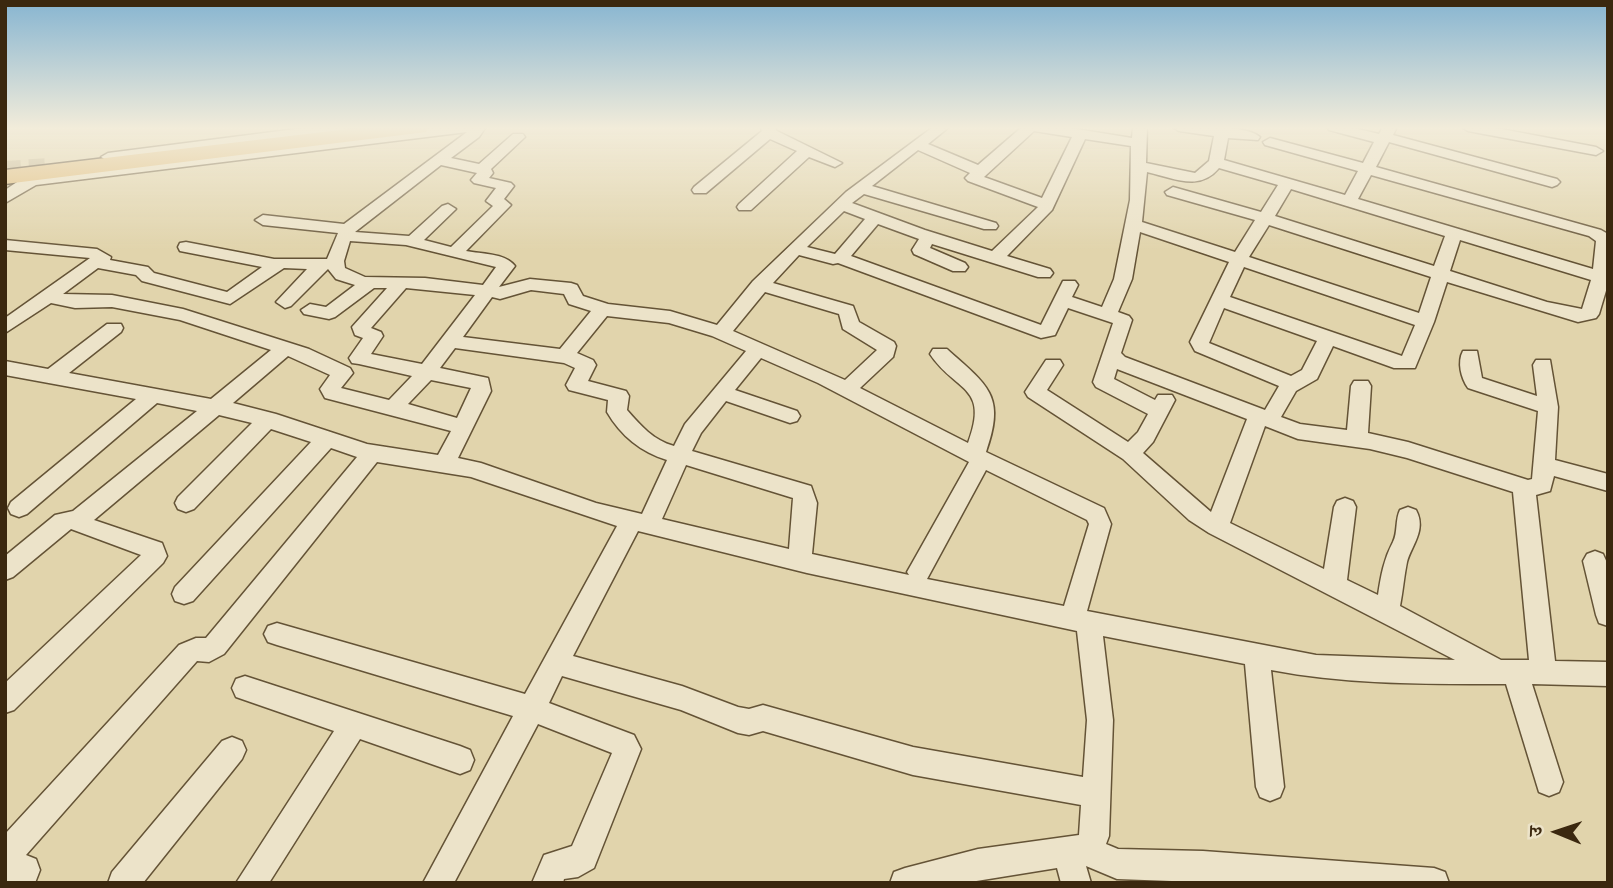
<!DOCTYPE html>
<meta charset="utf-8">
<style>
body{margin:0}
#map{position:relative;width:1613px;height:888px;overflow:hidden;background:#e1d4ac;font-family:"IM FELL Double Pica","Noto Serif Devanagari",serif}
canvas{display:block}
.frame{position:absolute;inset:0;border:7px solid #3b280f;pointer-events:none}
.north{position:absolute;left:1522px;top:797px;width:70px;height:70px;-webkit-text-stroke:5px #ece3c9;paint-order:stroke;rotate:272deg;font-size:19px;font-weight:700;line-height:28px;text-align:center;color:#3b280f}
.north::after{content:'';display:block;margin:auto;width:24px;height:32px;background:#3b280f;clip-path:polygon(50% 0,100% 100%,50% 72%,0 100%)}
</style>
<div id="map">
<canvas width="1613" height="888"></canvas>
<div class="frame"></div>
<div class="north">उ</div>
</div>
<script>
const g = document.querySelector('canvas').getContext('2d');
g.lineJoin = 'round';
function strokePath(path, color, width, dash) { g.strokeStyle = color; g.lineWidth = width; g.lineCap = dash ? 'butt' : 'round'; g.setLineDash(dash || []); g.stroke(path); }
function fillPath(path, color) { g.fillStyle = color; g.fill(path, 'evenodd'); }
strokePath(new Path2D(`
 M5,169l42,-3`), '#c0b28d', 16, [16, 8]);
const minor = new Path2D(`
 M311,127h41l-7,4 -237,30 -7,-4 7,-4z
 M440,127h46l-7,10 -28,21 28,6 34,-30h10l2,3 -34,32 2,4 -4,5 22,5 3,3 -10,13 7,6 -45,46c16,3 39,2 49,15l-16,21 31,-8 41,4 6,2 6,11 25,8 62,7 47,14 36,-44 93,-89 87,-65h16l-21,17 50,21 44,-38h42l68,11 1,-11h14l-1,36 49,10 14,-12 5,-25 -35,-5 -7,-4c21,0 73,-3 88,10l-2,3 -30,-2 -4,22 121,35 13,-24 -93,-26 -2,-3 7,-4 93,25 11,-21 -45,-12 -2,-3h23l29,7 4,-7h14l-4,8 164,44 3,3 -3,3 -5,2 -163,-45 -13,25 225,63 7,4v50l-9,30 -3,4 -18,4 -131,-40 -13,40 -19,46h-21l-61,-22 -16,33 -21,12 -15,26 19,7 47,6 4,-44 3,-5h14l3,5 -3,47 40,9 120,38 4,-1 6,-68 -70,-23c-7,-10 -11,-26 -5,-37h14l5,27 55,18 -4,-31 3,-5h14l8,47 -3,53 53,14v17l-54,-15 -4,15 -14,4 19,166 53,1v24l-76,-2 31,98 -4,10 -10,4 -10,-4 -33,-108c-79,0 -157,1 -235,-14l13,117 -4,10 -10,4 -10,-4 -4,-10 -11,-123 -142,-28 10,84 -4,116 -3,8 12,5 85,2 231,17 11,4 4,11h-223l-109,-4 -31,-13 5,17h-30l-4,-15 -93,15h-74l4,-11 11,-4 73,-19 101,-14 2,-30 -168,-30 -150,-44 -14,4 -11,-2 -57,-23 -119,-34 -13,27 85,32 7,14 -47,119 -16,9 -14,2 -1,4h-31l12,-28 28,-9 40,-93 -74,-29 -84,159h-31l90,-167 -236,-71 -9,-3 -4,-8 4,-8 9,-3 248,71 92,-168 -146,-49 -94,-15 -153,192 -15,8 -12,-1 -171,194 10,4 4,11 -5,13h-30v-49l174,-189 17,-7h10l151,-181 -26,-9 -138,153 -9,3 -9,-3 -3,-7 3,-7 136,-145 -40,-13 -77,80 -8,3 -8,-3 -3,-6 3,-6 74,-74 -33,-8 -125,105 68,23 5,13 -4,7 -149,147 -9,3v-30l136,-128 -70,-26 -58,48 -8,3v-24l50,-41 18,-4 124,-100 -40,-8 -130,111 -8,3 -8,-3 -3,-6 3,-6 125,-103 -131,-24v-14l43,8 59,-45h14l2,4 -2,4 -52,41 142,26 60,-49 -91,-30 -68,-13 -37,1 -24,-5 -46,30v-15l85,-60 -85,-8v-10l92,9 14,8 -1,3 38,7 6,6 73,19 35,-25 -82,-16 -2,-4 2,-4 6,-1 88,17h53l11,-26 -75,-8 -8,-5 8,-5 81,9 123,-92 -431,53 -31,18v-13l12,-8 16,-6zM1034,131l38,6 -30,61 -58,-21zM1085,139l46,7 -1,54 -16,79 -12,28 -30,-10 6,-12 -3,-4h-12l-22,44 -190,-69 27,-32 41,15 -7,11 2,4 39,17h12l3,-4 -3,-4 -35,-15 2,-4 106,33h12l3,-4 -3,-4 -43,-13 45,-46zM918,150l52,23 -5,5 3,3 70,26 -46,44 -67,-21 -73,-27 12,-9 120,35h12l2,-3 -2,-3 -124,-37zM441,165l36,8 -6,7 3,3 22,5 -10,13 7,5 -42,41 -27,-7 32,-31 -8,-5 -6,2 -33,30 -54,-4zM1219,168l59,17 -17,27 -88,-25 -8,5 2,3 88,25 -20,32 -93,-30 5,-50c27,6 52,20 72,-4zM1371,175l218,61 7,5 -3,28 -235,-70zM1291,189l154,47 -11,30 -159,-50zM844,211l21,8 -30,35 -28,-7zM1269,225l162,52 -12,36 -170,-56zM1140,232l89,30 -39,80 5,9 84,35 -14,24 -140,-53 -4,-4 11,-33 -3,-4 -11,-4 14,-33zM1460,240l131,40 -9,29 -35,-7 -97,-31zM350,241l56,4 90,22 -13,18 -58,-7 -60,-1 -20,-9 -1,-7zM799,255l34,9 5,-1 203,75 14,-3 13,-27 45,15 -20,59 3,5 52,27 -10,18 -10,10 -81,-52 16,-25 -3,-5h-14l-21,32 3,5 95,62 66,61 20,13 246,127 -139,-5 -229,-44 24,-87 -7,-16 -118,-56c20,-57 2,-66 -39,-103h-14l-3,5c25,38 60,31 38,89l-108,-55 33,-31 3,-11 -2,-4 -35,-20 -6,-16 -80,-23zM1244,267l171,58 -13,31 -172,-59zM98,268l38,7 6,6 88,23 54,-36 23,1 -31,33 9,6 6,-2 37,-37 8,10 19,6 -29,22 -16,-3 -9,6 3,4 25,5 6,-2 39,-29h13l-35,39 3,8 8,3 -14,20 3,5 7,1 53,12 -23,24 -48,-12 12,-15 -3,-5 -41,-19 -126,-40 -71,-14 -49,-1zM406,288l69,7 -53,69 -51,-10 12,-18 -2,-4 -10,-4zM531,290l33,4 5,10 22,7 -31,38 -97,-12 29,-40 8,2zM765,292l74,22 4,15 34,21 -32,30 -112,-49zM1224,308l93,33 -15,29 -11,6 -82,-33zM607,316l62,7 43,13 34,15 -61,73 -11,22c-21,-6 -33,-20 -47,-36l2,-14 -3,-5 -38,-10 8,-16 -3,-5 -16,-7zM455,348l109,15 11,5 -9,17 3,5 39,10 -1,12c14,24 34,40 60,48l-25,54 -46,-11 -115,-40 -23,-5 33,-67 -3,-13 -48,-10zM288,356l42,19 -10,14 5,9 126,33 -13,24 -71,-11 -91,-30 -43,-11zM761,358l57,25 151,79 -58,103 -4,7 2,3 -97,-21 5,-51 -6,-17 -119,-35 9,-18 25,-32 64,22 7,-2 3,-5 -3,-5 -62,-21zM1117,369l130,50 -36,93 -68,-59 10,-11 22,-42 -3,-5h-14l-3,5 -41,-21zM431,380l40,8 -14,30 -49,-14zM1265,426l33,13 72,10 37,9 106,34 16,168h-28l-101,-54c3,-15 4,-30 7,-44 4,-16 20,-32 9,-52l-8,-3 -8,3c-5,10 -2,22 -7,32 -9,17 -12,33 -15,53l-31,-15 9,-73 -3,-6 -8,-3 -8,3 -3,6 -10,62 -94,-46zM686,465l107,33 -4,51 -127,-30zM986,470l101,50 2,4 -25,82 -137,-27zM638,531l169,42 270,58 10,89 -4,57 -170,-30 -150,-42 -14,4 -11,-2 -56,-21 -109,-30z
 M760,127h14l3,4 65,32 -7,4 -26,-10 -58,53h-12l-2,-3 2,-3 58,-53 -27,-12 -64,54h-12l-2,-3 2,-3 68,-56z
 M1461,127h30l105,20 7,4 -7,4 -128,-24z
 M1595,551l8,3 5,11v61l-9,-3 -3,-8 -13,-54 4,-7z
 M245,676l215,70 10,4 4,10 -4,10 -10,4 -100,-35 -91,144h-33l98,-152 -98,-34 -4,-9 4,-9z
 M232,737l10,4 4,9 -4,9 -99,124h-35l4,-11 110,-131z`);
const highway = new Path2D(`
 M365,127h64l-3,5 -8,1 -413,51v-14z`);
strokePath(minor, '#645336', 3);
strokePath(highway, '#3b280f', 3);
fillPath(minor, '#ece3c9');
fillPath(highway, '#e0ba76');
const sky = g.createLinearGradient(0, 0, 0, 251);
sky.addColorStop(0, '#87b5d1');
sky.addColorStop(0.51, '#f2ecda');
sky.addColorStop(1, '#f2ecda00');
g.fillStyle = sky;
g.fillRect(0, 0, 1613, 251);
</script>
